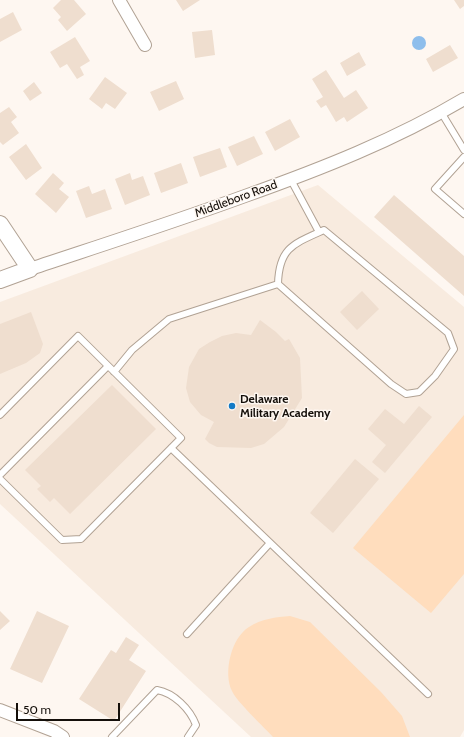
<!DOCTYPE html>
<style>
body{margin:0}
#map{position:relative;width:464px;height:737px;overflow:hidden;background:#fef7f1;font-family:Cabin,sans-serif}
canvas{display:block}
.scale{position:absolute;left:16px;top:703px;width:104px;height:18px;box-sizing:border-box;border:2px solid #140f0a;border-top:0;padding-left:5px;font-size:12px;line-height:14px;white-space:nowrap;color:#140f0a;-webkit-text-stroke:3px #fef7f1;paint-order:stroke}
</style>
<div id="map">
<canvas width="464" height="737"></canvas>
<div class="scale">50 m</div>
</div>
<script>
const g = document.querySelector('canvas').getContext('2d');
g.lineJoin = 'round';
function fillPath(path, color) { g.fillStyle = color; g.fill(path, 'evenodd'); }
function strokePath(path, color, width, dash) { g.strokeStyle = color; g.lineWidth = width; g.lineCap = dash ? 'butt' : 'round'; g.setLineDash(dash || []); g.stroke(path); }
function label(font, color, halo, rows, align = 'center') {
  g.font = font + ' Cabin,sans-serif'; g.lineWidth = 3; g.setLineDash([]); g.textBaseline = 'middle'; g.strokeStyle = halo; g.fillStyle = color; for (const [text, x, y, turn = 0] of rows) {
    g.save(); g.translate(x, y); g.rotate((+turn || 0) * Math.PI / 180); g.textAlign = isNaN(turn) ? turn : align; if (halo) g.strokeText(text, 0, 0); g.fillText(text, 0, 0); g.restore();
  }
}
fillPath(new Path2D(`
 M318,185l146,122v423l-4,7h-209l-251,-233v-202z`), '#f8ebdf');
fillPath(new Path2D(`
 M464,415v159l-33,39 -78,-65z
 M290,616l20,6 71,70 21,24 8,21h-137c-8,-9 -37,-36 -41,-46 -9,-18 -1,-53 17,-64 12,-8 27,-10 41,-11z`), '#ffddbd');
fillPath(new Path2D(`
 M412 43a7 7 0 1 1 14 0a7 7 0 1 1-14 0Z`), '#8ebeec');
fillPath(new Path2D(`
 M61,0h13l12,14 -19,17 -9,-11 3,-3 -8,-9z
 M176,0h24l-17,11z
 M454,0h10v6l-4,3z
 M13,12l9,18 -22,12v-23z
 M212,30l3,25 -20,3 -3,-26z
 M75,37l15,24 -10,6 4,8 -7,4 -10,-15 -7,4 -10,-16z
 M450,45l8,13 -25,14 -7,-13z
 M359,52l7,13 -19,11 -7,-13z
 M326,70l18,28 12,-8 12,18 -21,14 -3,-5 -8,5 -10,-17 -5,3 -5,-7 7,-4 -11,-18z
 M105,77l22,16 -12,16 -9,-6 -4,6 -13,-10z
 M176,81l8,18 -25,12 -9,-19z
 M34,82l8,11 -12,8 -7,-10z
 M9,107l8,10 -6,5 8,11 -16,12 -3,-3v-29z
 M290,119l10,18 -25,14 -10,-19z
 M254,136l9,18 -26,12 -9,-19z
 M26,144l16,24 -16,12 -17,-23z
 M220,148l7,19 -27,10 -7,-20z
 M181,163l7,20 -27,10 -7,-20z
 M53,173l11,10 -5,6 10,8 -13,16 -21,-19z
 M130,173l2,7 11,-4 7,19 -25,10 -10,-26z
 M89,186l3,8 13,-5 7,20 -26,9 -10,-27z
 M394,195l70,61v40l-90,-79z
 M362,291l17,18 -22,21 -17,-18z
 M31,312l12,32 -3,9 -14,10 -26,11v-50z
 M260,320l16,12 9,9 4,-2 11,19 2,40 -18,29 -20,17 -13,4 -34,-1 -8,-4 -4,-4 9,-17 -13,-7 -11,-13 -4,-14 3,-21 10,-18 11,-7 12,-6 14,-3 15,2z
 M112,385l44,44 -86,85 -16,-16 -4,4 -13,-13 4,-3 -16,-16z
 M419,406l13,11 -47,56 -13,-11 14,-17 -18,-16 17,-20 19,15z
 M355,459l24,20 -46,54 -23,-20z
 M0,611l10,10 -10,9z
 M37,611l32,15 -27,57 -32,-14z
 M126,637l13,8 -10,15 17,11 -32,50 -35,-22 32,-49 5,3z`), '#efdecf');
const lane = new Path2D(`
 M441,112l23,38
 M464,157l-29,32 29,25
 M291,180l28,52
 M114,372l18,-22 37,-31 109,-35c1,-36 15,-40 46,-54l124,103 6,16 -19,27 -16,16 -13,2 -15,-10 -113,-100
 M0,415l78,-79 103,102 -100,101 -19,1 -62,-61
 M171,448l257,246
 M0,475l108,-109
 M187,634l83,-91
 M112,737l45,-47c17,3 33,19 39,35l-8,12`);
const street = new Path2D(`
 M119,0l26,45
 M30,269c72,-24 144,-47 215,-73 76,-27 150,-56 219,-97
 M0,710l54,21 9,6`);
const secondary = new Path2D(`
 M0,224l30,45 -30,11`);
strokePath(lane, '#b1a294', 8);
strokePath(street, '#b1a294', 14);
strokePath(secondary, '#b1a294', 18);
strokePath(lane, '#fff', 6);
strokePath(street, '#fff', 12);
strokePath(secondary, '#fff', 16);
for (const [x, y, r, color] of [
 [232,406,4,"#147bc6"]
]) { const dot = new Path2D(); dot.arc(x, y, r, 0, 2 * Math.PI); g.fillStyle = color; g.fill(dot); strokePath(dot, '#fef7f1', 1.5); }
label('12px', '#140f0a', '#fef7f1', [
 ["Middleboro Road",236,199,-20]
]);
label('bold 12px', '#140f0a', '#fef7f1', [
 ["Delaware",240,399],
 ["Military Academy",240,413]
], 'left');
</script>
